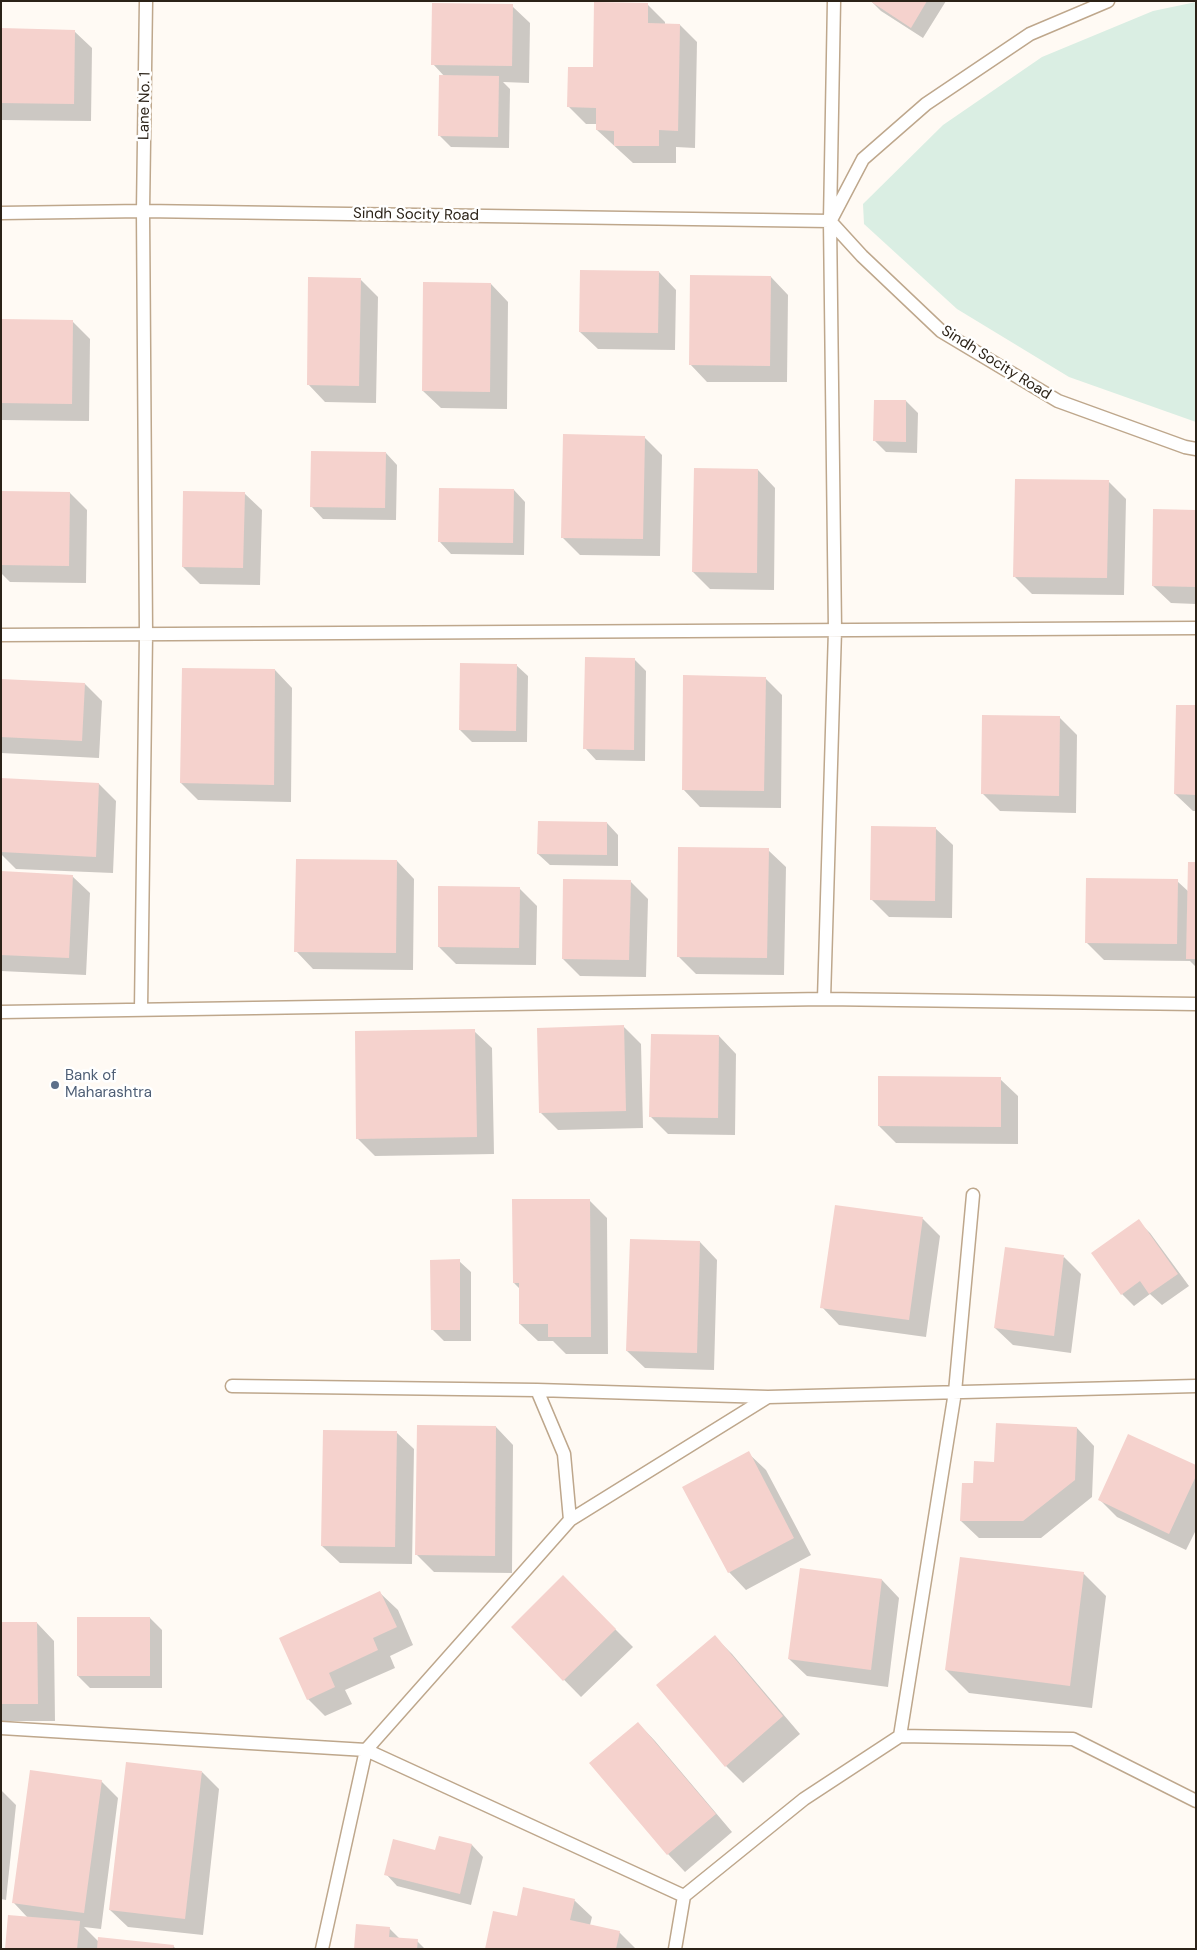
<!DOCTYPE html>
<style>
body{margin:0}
#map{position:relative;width:1197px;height:1950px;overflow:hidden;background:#fffaf4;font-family:"DM Sans",sans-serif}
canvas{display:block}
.frame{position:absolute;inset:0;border:2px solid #2b2217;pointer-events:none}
</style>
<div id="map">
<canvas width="1197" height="1950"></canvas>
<div class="frame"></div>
</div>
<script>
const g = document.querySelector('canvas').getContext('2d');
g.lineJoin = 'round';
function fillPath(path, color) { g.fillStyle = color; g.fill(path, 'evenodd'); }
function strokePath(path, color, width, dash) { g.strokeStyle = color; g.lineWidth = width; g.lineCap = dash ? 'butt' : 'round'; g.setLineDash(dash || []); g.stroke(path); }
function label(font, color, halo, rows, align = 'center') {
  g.font = font + ' "DM Sans",sans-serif'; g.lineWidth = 5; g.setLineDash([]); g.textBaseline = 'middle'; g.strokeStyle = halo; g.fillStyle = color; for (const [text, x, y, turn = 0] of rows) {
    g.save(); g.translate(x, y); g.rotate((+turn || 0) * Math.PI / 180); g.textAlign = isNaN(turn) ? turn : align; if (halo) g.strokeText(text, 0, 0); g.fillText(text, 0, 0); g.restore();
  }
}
fillPath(new Path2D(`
 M1196,2v420l-127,-45 -112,-68 -93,-85 -1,-20 80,-79 99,-68 111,-46z`), '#daeee3');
fillPath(new Path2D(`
 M871,1h75l-23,37 -42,-27z
 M648,5l17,17v3h15l17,17 -2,106 -19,-1v16h-43l-36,-33v-6h-11l-17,-17 25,-39z
 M512,6l18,17 -1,60 -26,-1 7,7 -1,59 -58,-1 -11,-11 5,-59 -12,-13z
 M1,30l73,1 18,17 -1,73 -90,-1z
 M659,272l17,18 -1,60 -77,-1 -18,-17z
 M771,277l17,18 -1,87h-80l-17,-18z
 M360,279l18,18 -2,106 -51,-1 -17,-18z
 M491,284l17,18 -1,107 -66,-1 -18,-17z
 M1,320l72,2 17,17 -1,82 -88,-1z
 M906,401l12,12 -1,40 -31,-1 -11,-11z
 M644,437l18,18 -2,101 -80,-1 -18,-18z
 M386,453l11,12 -1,55 -73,-1 -11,-12z
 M758,470l17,18 -1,102 -64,-1 -17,-17z
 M1108,481l18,18 -2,96 -92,-1 -18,-18z
 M514,490l11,12 -1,53 -73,-1 -11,-12z
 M1,492l69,1 17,17 -1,73 -76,-1 -9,-9z
 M244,493l18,17 -2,75 -60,-1 -17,-17z
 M1196,511v93l-25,-1 -18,-17z
 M634,659l12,12 -1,90 -49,-1 -11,-12z
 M516,665l12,11 -1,66h-55l-12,-12z
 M275,670l17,18 -1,114 -93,-2 -17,-17z
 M765,678l17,17 -1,113 -81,-1 -17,-18z
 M1,680l84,4 17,17 -3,57 -98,-5z
 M1196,706v105h-3l-18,-17z
 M1059,717l18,18 -1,78 -76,-2 -17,-17z
 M99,784l17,17 -3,72 -97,-4 -15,-15v-62z
 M607,823l11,12v31l-68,-1 -12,-11z
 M935,828l18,17 -1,73 -63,-1 -17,-17z
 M768,850l18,17 -2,108 -88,-1 -18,-18z
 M397,861l17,18 -1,91 -100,-1 -17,-18z
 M1196,863v104l-6,-6 -86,-1 -18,-18 91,-61 12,11z
 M1,873l71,3 18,17 -4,82 -85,-4z
 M630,881l18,18 -2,78 -66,-1 -17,-17z
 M519,888l18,18 -1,59 -80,-1 -17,-17z
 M624,1027l17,17 2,84 -85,2 -17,-17z
 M474,1031l18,17 2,106 -119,2 -18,-18z
 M719,1036l17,18 -1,81 -67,-1 -17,-17z
 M1000,1079l18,17v48l-122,-1 -17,-17z
 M589,1200l18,18 1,136h-42l-13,-13h-15l-18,-17v-35l-6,-6z
 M836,1206l87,13 17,17 -14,101 -87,-12 -17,-18z
 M1138,1221l12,12 39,53 -27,19 -12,-11 -16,12 -12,-12z
 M700,1242l17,18 -3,110 -69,-2 -18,-17z
 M1064,1257l17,17 -10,79 -58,-8 -18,-17z
 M459,1261l12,11v69h-27l-12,-12z
 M496,1427l17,18 -1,128 -78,-1 -18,-18z
 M1077,1428l17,18 -2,51 -51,41h-62l-18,-17 13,-36 21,-22z
 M396,1432l18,17 -2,115 -72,-1 -18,-17z
 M748,1453l18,17 45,85 -65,35 -17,-18z
 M1196,1467v63l-10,20 -69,-33 -18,-18z
 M801,1569l81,11 17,18 -11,89 -81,-11 -18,-17z
 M1083,1573l23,23 -14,112 -123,-15 -23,-23z
 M563,1577l70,70 -52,50 -69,-70z
 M380,1593l18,17 15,35 -23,11 5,12 -50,22 7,14 -27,12 -17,-17z
 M150,1618l12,12v58h-72l-12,-12z
 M37,1623l17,18 1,80h-54v-97z
 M715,1637l17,17 68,80 -57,49 -17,-17z
 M638,1723l17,18 77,91 -47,40 -17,-18 -77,-91z
 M202,1772l17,17 -16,146 -75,-8 -18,-17z
 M101,1781l17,17 -17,131 -17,-2 15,15 74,4 3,3h-170l22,-31 -14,-15z
 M1,1790l15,15 -10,95 -5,-1z
 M440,1837l32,8 11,12 -12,48 -74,-19 -11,-12 50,-23z
 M574,1900l18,17 -2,8 29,7 17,17h-150l32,-31z
 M389,1928l11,11 17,2 8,8h-70z`), '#0003');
fillPath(new Path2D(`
 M870,1h57l-16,27z
 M594,2l54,1v20l32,1 -2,107 -19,-1v16h-45v-15l-18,-1v-22l-29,-1 1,-40h25z
 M432,3l81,1 -1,62 -81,-1z
 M1,28l74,2 -1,74 -73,-1z
 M439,75l60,1 -1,61 -60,-1z
 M580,270l79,1 -1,62 -79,-1z
 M690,275l81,1 -1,90 -81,-1z
 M308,277l53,1 -2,108 -52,-1z
 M423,282l68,1 -1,109 -68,-1z
 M1,319l72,1 -1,84 -71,-1z
 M874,400h32v42l-33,-1z
 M563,434l82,2 -2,103 -82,-1z
 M311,451l75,1 -1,56 -75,-1z
 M694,468l64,1 -1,104 -65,-1z
 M1015,479l94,1 -2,98 -94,-1z
 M439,488l75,1 -1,54 -75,-1z
 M1,491l69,1 -1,74 -68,-1z
 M183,491l62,1 -2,76 -61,-1z
 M1153,509l43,1v77l-44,-1z
 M585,657l50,1 -1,92 -51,-1z
 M460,663l57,1 -1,67 -57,-1z
 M182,668l93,1 -1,116 -94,-2z
 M683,675l83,2 -2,114 -82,-1z
 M1,679l84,4 -3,58 -81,-4z
 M1176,705h20v90l-22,-1z
 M982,715l78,1 -1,80 -78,-2z
 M1,778l98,5 -3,74 -95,-5z
 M538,821l69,1v33l-70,-1z
 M871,826l65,1 -1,74 -65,-1z
 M678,847l91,1 -2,110 -90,-1z
 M296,859l101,1 -1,93 -102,-1z
 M1188,862h8v97h-10z
 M1,871l72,4 -4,83 -68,-3z
 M1086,878l92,1 -1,65 -92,-1z
 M563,879l68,1 -2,80 -67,-1z
 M438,886l82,1 -1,61 -81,-1z
 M624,1025l2,86 -87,2 -2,-85z
 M475,1029l2,108 -121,2 -1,-108z
 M651,1034l68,1 -1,83 -69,-1z
 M878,1076l123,1v50l-123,-1z
 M512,1199h78l1,138h-43v-13h-29v-41h-6z
 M835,1205l88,12 -14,103 -89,-12z
 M1139,1219l39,55 -29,20 -9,-13 -19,14 -30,-42z
 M630,1239l70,2 -3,112 -71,-2z
 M1005,1247l59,8 -10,81 -60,-8z
 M460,1259v71h-29l-1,-70z
 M996,1423l81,4 -2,53 -52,41h-63l2,-38h11l1,-22 20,1z
 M417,1425l79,1 -1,130 -80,-1z
 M323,1430l74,1 -2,116 -74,-1z
 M1128,1434l68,31v11l-27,58 -71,-34z
 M749,1451l45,87 -66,35 -46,-86z
 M960,1557l124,15 -14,114 -125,-16z
 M800,1568l82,11 -11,91 -83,-11z
 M563,1575l53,54 -53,52 -52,-54z
 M380,1591l17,36 -24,11 5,12 -49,23 6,14 -28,13 -28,-62z
 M77,1617h73v59h-73z
 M1,1622h36l1,82h-37z
 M715,1635l68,81 -58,51 -69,-82z
 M638,1722l78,92 -49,41 -78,-92z
 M126,1762l76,9 -17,148 -76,-9z
 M30,1770l72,10 -18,133 -72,-10z
 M439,1836l33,8 -12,50 -76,-19 9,-36 42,11z
 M523,1887l52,12 -5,21 50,11 -4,18h-131l8,-38 24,5z
 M8,1915l72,6 -3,28h-72z
 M356,1924l34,3 -1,10 29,2 -1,10h-63z
 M98,1937l76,8 -1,4h-76z`), '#f5d2cd');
const service = new Path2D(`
 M1,213l142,-2 687,10 32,35 79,75 117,70 127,46 11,2
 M832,218l31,-59 63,-55 104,-70 78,-33
 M1,635l1195,-7
 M824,999l11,-369 -5,-409 4,-220
 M141,1009l5,-375 -3,-423 3,-210
 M1,1012l823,-13 372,5
 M232,1386l305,4 231,7
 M537,1390l27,64 6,66
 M1,1728l365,22 318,146
 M900,1736l55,-344 18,-197
 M322,1949l44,-199 204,-230 198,-123 428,-11
 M675,1949l9,-53 120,-97 96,-63 173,3 123,62`);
strokePath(service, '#bea78c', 15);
strokePath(service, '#fff', 12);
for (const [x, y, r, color] of [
 [55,1085,5,"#5c6f8a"]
]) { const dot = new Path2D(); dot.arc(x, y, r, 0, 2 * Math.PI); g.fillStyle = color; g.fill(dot); strokePath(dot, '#fff', 2); }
label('15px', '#2b2217', '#fff', [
 ["Lane No. 1",145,106,-89],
 ["Sindh Socity Road",416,215,1],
 ["Sindh Socity Road",996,363,32]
]);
label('15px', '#4e5e75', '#fff', [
 ["Bank of",65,1076],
 ["Maharashtra",65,1093]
], 'left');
</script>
